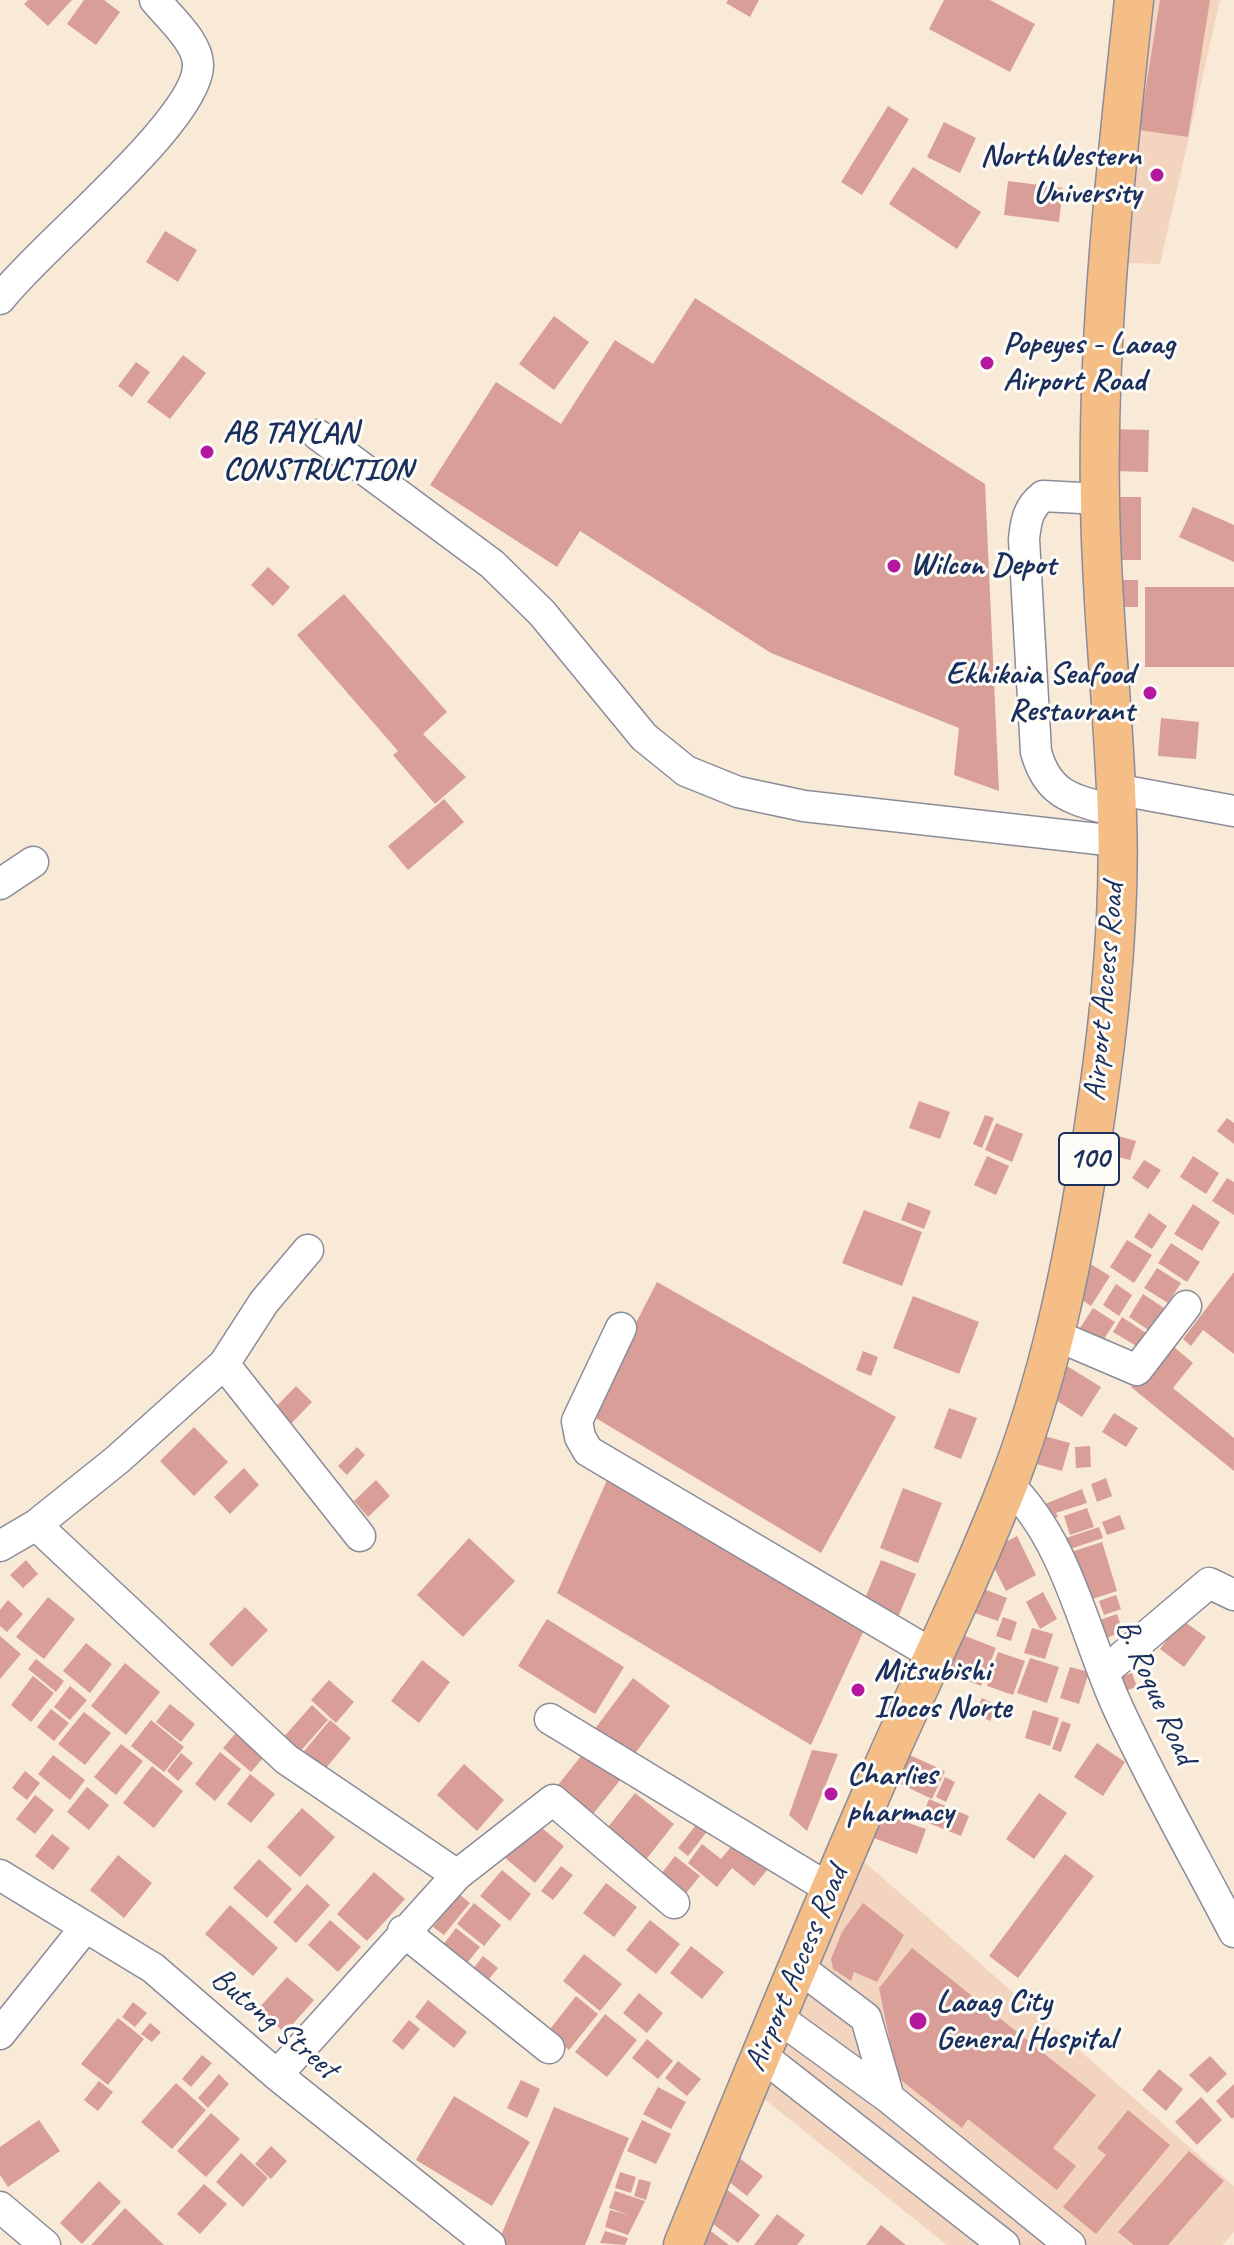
<!DOCTYPE html>
<style>
body{margin:0}
canvas{display:block;background:#f8ead7}
</style>
<canvas width="1234" height="2245"></canvas>
<script>
const g = document.querySelector('canvas').getContext('2d');
g.lineJoin = 'round';
function fillPath(path, color) { g.fillStyle = color; g.fill(path, 'evenodd'); }
function strokePath(path, color, width, dash) { g.strokeStyle = color; g.lineWidth = width; g.lineCap = dash ? 'butt' : 'round'; g.setLineDash(dash || []); g.stroke(path); }
function label(font, color, halo, rows, align = 'center') {
  g.font = font + ' Caveat,sans-serif'; g.lineWidth = 6; g.setLineDash([]); g.textBaseline = 'middle'; g.strokeStyle = halo; g.fillStyle = color; for (const [text, x, y, turn = 0] of rows) {
    g.save(); g.translate(x, y); g.rotate((+turn || 0) * Math.PI / 180); g.textAlign = isNaN(turn) ? turn : align; if (halo) g.strokeText(text, 0, 0); g.fillText(text, 0, 0); g.restore();
  }
}
fillPath(new Path2D(`
 M1152,0h68l-60,264 -32,-1 13,-176z
 M853,1852l381,334v46l-11,13h-276l-184,-147z`), '#f3d4bf');
fillPath(new Path2D(`
 M28,0h44l-24,26 -24,-22z
 M84,0h20l16,12 -24,33 -29,-21z
 M728,0h31l-9,17 -24,-14z
 M944,0h46l45,24 -25,48 -81,-43z
 M1160,0h50l-22,137 -49,-7z
 M888,106l21,13 -47,76 -21,-13z
 M944,122l32,16 -16,35 -33,-16z
 M913,167l68,45 -24,37 -68,-45z
 M1008,181l55,7 -4,34 -55,-7z
 M165,231l32,19 -19,32 -32,-20z
 M695,298l290,186 14,307 -45,-16 5,-47 -188,-75 -191,-122 -23,36 -127,-82 66,-103 65,42 54,-84 38,24z
 M554,316l35,26 -35,48 -35,-26z
 M183,355l23,18 -36,46 -23,-17z
 M136,362l14,10 -18,25 -14,-11z
 M1114,429l35,1 -1,42 -35,-1z
 M1114,497h27v63h-27z
 M1193,507l41,18v37l-55,-25z
 M268,567l22,20 -17,19 -22,-21z
 M1118,580h20v27h-20z
 M1145,587h89v80h-89z
 M344,594l103,118 -24,22 43,43 -31,27 -42,-49 5,-4 -101,-116z
 M1161,718l38,4 -3,37 -38,-3z
 M444,799l20,23 -56,48 -20,-24z
 M919,1101l31,11 -10,27 -31,-11z
 M985,1115l9,3 -12,30 -9,-4z
 M1227,1118l7,5v21l-17,-13z
 M996,1123l27,11 -11,28 -27,-12z
 M1111,1134l25,7 -6,19 -24,-6z
 M987,1156l22,10 -13,29 -22,-10z
 M1193,1156l26,17 -13,21 -26,-17z
 M1144,1160l17,10 -13,19 -16,-11z
 M1227,1178l7,4v33l-22,-14z
 M908,1202l23,9 -7,18 -23,-9z
 M1193,1204l27,18 -18,29 -28,-17z
 M864,1210l58,22 -20,54 -60,-23z
 M1149,1213l18,13 -15,23 -18,-12z
 M1127,1240l25,15 -18,28 -24,-16z
 M1171,1243l29,19 -13,20 -29,-19z
 M1089,1263l21,13 -19,30 -21,-14z
 M1157,1268l24,15 -13,20 -24,-15z
 M1234,1272v82l-31,-24 -12,16 -8,-7z
 M657,1282l239,135 -75,136 -232,-139z
 M1116,1284l16,11 -13,21 -16,-11z
 M1143,1294l21,14 -14,23 -21,-14z
 M913,1296l66,26 -20,52 -66,-26z
 M1093,1308l22,14 -15,23 -22,-14z
 M1122,1317l24,16 -8,14 -25,-15z
 M1168,1342l25,21 -20,25 61,50v33l-103,-84z
 M863,1351l15,6 -7,19 -15,-6z
 M1067,1366l34,21 -19,30 -34,-22z
 M296,1386l16,16 -24,25 -17,-15z
 M949,1408l28,10 -16,41 -27,-11z
 M1114,1413l24,15 -12,19 -24,-15z
 M194,1427l34,35 -34,34 -34,-35z
 M1037,1434l33,9 -8,28 -33,-9z
 M1090,1446l1,21 -15,1 -1,-21z
 M357,1447l8,8 -18,20 -9,-9z
 M244,1468l15,17 -29,29 -16,-17z
 M1106,1478l6,18 -15,6 -6,-18z
 M376,1480l14,16 -22,21 -14,-16z
 M607,1480l257,150 -53,115 -254,-152z
 M903,1488l39,15 -24,60 -38,-15z
 M1082,1489l5,14 -31,10 2,4 -12,4 -6,-15z
 M1087,1508l7,19 -24,8 -6,-19z
 M1120,1515l5,14 -18,6 -5,-13z
 M1099,1527l4,11 -39,13 -4,-11z
 M1017,1536l19,39 -30,16 -20,-39z
 M469,1538l46,43 -52,56 -46,-42z
 M1102,1542l15,49 -34,11 -15,-49z
 M26,1560l12,14 -15,14 -13,-13z
 M881,1560l35,14 -17,41 -35,-14z
 M981,1588l26,10 -9,23 -26,-9z
 M1043,1592l14,27 -17,10 -14,-27z
 M1116,1595l5,14 -17,6 -5,-14z
 M48,1597l27,22 -31,40 -28,-22z
 M8,1600l15,14 -16,18 -7,-6v-16z
 M245,1607l23,23 -36,37 -23,-23z
 M1117,1614l6,18 -23,8 -6,-18z
 M1003,1617l14,5 -6,19 -15,-5z
 M547,1619l77,48 -29,47 -77,-48z
 M1182,1620l24,17 -22,30 -24,-18z
 M1032,1628l21,6 -8,25 -21,-6z
 M963,1635l33,13 -15,38 -33,-13z
 M0,1636l21,18 -21,25z
 M86,1643l26,21 -22,29 -27,-22z
 M998,1652l27,9 -12,34 -26,-9z
 M1030,1658l29,9 -12,36 -30,-10z
 M36,1659l28,22 -8,11 -28,-23z
 M422,1660l28,22 -31,41 -28,-22z
 M125,1663l35,29 -34,43 -35,-29z
 M1070,1667l19,5 -10,32 -19,-6z
 M1132,1673l5,14 -19,6 -5,-14z
 M33,1676l21,17 -23,29 -20,-17z
 M633,1678l37,28 -39,53 -37,-29z
 M329,1680l25,22 -18,21 -25,-23z
 M70,1686l17,14 -17,20 -16,-13z
 M982,1698l15,7 -7,16 -15,-7z
 M170,1704l25,20 -14,18 -25,-20z
 M312,1705l16,15 -30,34 -17,-14z
 M51,1709l18,14 -15,18 -17,-14z
 M1033,1710l26,8 -9,28 -25,-8z
 M84,1712l27,21 -26,32 -27,-21z
 M151,1720l33,27 -20,25 -33,-26z
 M330,1720l21,18 -30,36 -21,-18z
 M1062,1721l9,3 -10,28 -9,-3z
 M240,1728l28,24 -17,20 -28,-24z
 M1097,1743l28,19 -22,34 -29,-19z
 M121,1744l22,17 -27,34 -22,-18z
 M589,1746l36,28 -36,45 -35,-29z
 M812,1750l26,4 -31,77 -18,-16z
 M220,1752l21,17 -26,32 -20,-17z
 M903,1752l42,19 -13,28 -42,-20z
 M181,1753l12,10 -15,18 -11,-10z
 M53,1755l32,25 -15,20 -32,-26z
 M464,1764l40,36 -27,31 -40,-36z
 M152,1766l31,25 -29,37 -31,-25z
 M25,1771l15,12 -13,17 -15,-12z
 M250,1774l25,20 -24,29 -24,-19z
 M945,1777l10,5 -9,20 -10,-5z
 M87,1787l22,18 -20,25 -22,-18z
 M635,1793l39,31 -30,38 -39,-31z
 M1039,1793l28,20 -33,46 -28,-20z
 M35,1795l19,15 -19,24 -19,-15z
 M929,1799l40,17 -8,20 -40,-16z
 M302,1808l33,29 -35,40 -33,-30z
 M880,1813l46,16 -9,25 -46,-17z
 M533,1821l31,25 -29,37 -31,-26z
 M699,1821l10,8 -21,27 -10,-8z
 M52,1834l18,14 -17,22 -18,-14z
 M735,1842l33,27 -14,17 -22,-18 -15,19 -29,-24 14,-19 19,15z
 M1065,1854l29,22 -76,102 -29,-22z
 M118,1855l34,28 -28,35 -34,-28z
 M675,1856l25,20 -22,27 -24,-20z
 M259,1859l33,30 -25,29 -34,-30z
 M561,1866l12,9 -20,25 -12,-9z
 M502,1870l29,24 -21,27 -30,-25z
 M374,1872l31,27 -38,42 -30,-27z
 M606,1883l31,24 -23,30 -31,-24z
 M307,1884l23,21 -34,38 -23,-21z
 M459,1894l11,9 -26,32 -11,-8z
 M474,1903l27,22 -17,21 -27,-22z
 M863,1903l41,32 -27,47 -23,-10 -3,9 -18,-12 -2,-10 11,-27z
 M230,1905l48,43 -25,28 -48,-42z
 M330,1920l31,27 -23,25 -30,-27z
 M650,1920l30,24 -24,30 -30,-24z
 M456,1928l24,19 -21,26 -23,-19z
 M691,1946l33,26 -22,27 -32,-26z
 M912,1948l184,147 -43,53 23,18 -19,24 -89,-71 -6,9 -65,-51 -18,-89z
 M584,1954l38,30 -22,27 -37,-30z
 M483,1956l15,12 -18,22 -14,-12z
 M287,1977l27,23 -29,33 -27,-24z
 M639,1993l24,20 -16,20 -24,-20z
 M576,1996l22,18 -29,36 -22,-17z
 M428,2000l39,32 -13,16 -39,-31z
 M133,2002l14,11 -12,14 -13,-10z
 M605,2014l32,26 -30,37 -32,-25z
 M118,2018l26,21 -36,46 -27,-21z
 M409,2020l11,9 -17,21 -11,-9z
 M150,2023l11,9 -9,10 -11,-8z
 M647,2039l26,22 -15,18 -26,-21z
 M202,2055l10,8 -21,24 -9,-8z
 M1210,2056l17,18 -20,19 -18,-18z
 M678,2061l23,18 -14,17 -22,-18z
 M1159,2069l24,20 -17,22 -24,-21z
 M219,2074l10,10 -21,24 -10,-10z
 M521,2080l19,9 -13,29 -20,-10z
 M99,2081l14,11 -15,19 -14,-11z
 M176,2083l30,27 -34,39 -31,-27z
 M1234,2084v33l-2,2 -16,-18z
 M658,2087l28,15 -15,27 -28,-15z
 M454,2096l76,46 -38,64 -76,-46z
 M1201,2097l21,23 -25,25 -22,-23z
 M554,2107l75,31 -44,107h-88z
 M1128,2110l42,35 -74,89 -33,-27 43,-52 -9,-7z
 M211,2113l29,26 -34,38 -29,-26z
 M39,2120l21,31 -52,36 -8,-12v-28z
 M642,2120l29,14 -15,30 -29,-13z
 M271,2146l16,15 -16,18 -16,-15z
 M1189,2151l35,30 -56,64h-34l-16,-13z
 M241,2153l27,25 -25,29 -27,-25z
 M738,2157l25,19 -16,20 -24,-19z
 M620,2172l16,5 -5,16 -16,-5z
 M639,2179l12,3 -5,18 -12,-4z
 M99,2181l22,21 -39,42 -22,-21z
 M204,2184l23,20 -27,30 -23,-20z
 M721,2185l39,30 -22,28 -39,-30z
 M615,2191l30,10 -17,34 -23,-8 5,-17 19,5 -20,-7z
 M125,2208l39,37h-73z
 M777,2214l28,21 -8,10h-43z
 M881,2225l25,20h-40z
 M707,2228l22,17h-36z
 M605,2231l23,7 -3,7 -25,-2z`), '#d99e97');
const minor = new Path2D(`
 M0,299c39,-51 197,-178 198,-233 1,-23 -29,-49 -43,-66
 M318,435l174,129 50,49 102,124 42,34 52,21 66,14 312,35
 M1100,499l-57,-3c-15,12 -17,24 -19,43l12,213c13,46 39,47 81,60
 M1115,789l119,22
 M0,884l33,-22
 M621,1328l-44,93 3,16 8,14 344,203
 M1055,1335l82,35 49,-64
 M224,1364l136,172
 M1008,1484c60,58 76,150 110,224 35,76 77,149 116,224
 M36,1525l81,-65 107,-96 40,-62 44,-52
 M0,1546l36,-21 250,234 171,116 -180,200
 M1104,1672l105,-89 25,12
 M550,1719l280,170
 M0,1875l153,93 124,107 213,170
 M457,1875l96,-75 121,103
 M403,1931l146,117
 M797,1966l69,52 23,80
 M776,2016l113,82 181,147
 M0,2034l84,-105
 M761,2055l243,190
 M0,2207l45,38`);
const major = new Path2D(`
 M683,2245c63,-155 127,-310 194,-464 43,-99 93,-198 132,-299 39,-102 62,-209 79,-317 18,-114 33,-234 29,-349 -3,-105 -16,-210 -17,-315 -3,-167 16,-335 34,-501`);
strokePath(minor, '#8a8c9a', 33);
strokePath(major, '#8a8c9a', 41);
strokePath(minor, '#fff', 30);
strokePath(major, '#f6be87', 38);
for (const [x, y, r, color] of [
 [1157,175,8,"#b5179e"],
 [987,363,8,"#b5179e"],
 [207,452,8,"#b5179e"],
 [894,566,8,"#b5179e"],
 [1150,693,8,"#b5179e"],
 [858,1690,8,"#b5179e"],
 [831,1794,8,"#b5179e"],
 [918,2021,10,"#b5179e"]
]) { const dot = new Path2D(); dot.arc(x, y, r, 0, 2 * Math.PI); g.fillStyle = color; g.fill(dot); strokePath(dot, '#fdfcf7', 3); }
for (const [x, y, w] of [
 [1089,1159,60]
]) { const box = new Path2D(); box.roundRect(x - w / 2, y - 26, w, 52, 6); g.fillStyle = '#fdfcf7'; g.fill(box); strokePath(box, '#1b2f5e', 2); }
label('bold 30px', '#1b2f5e', null, [
 ["100",1089,1159]
]);
label('bold 32px', '#1b2f5e', '#fdfcf7', [
 ["NorthWestern",1141,157,"right"],
 ["University",1141,194,"right"],
 ["Popeyes - Laoag",1003,345],
 ["Airport Road",1003,382],
 ["AB TAYLAN",223,434],
 ["CONSTRUCTION",223,471],
 ["Wilcon Depot",910,566],
 ["Ekhikaia Seafood",1134,675,"right"],
 ["Restaurant",1134,712,"right"],
 ["Mitsubishi",874,1672],
 ["Ilocos Norte",874,1709],
 ["Charlies",847,1776],
 ["pharmacy",847,1813],
 ["Laoag City",936,2003],
 ["General Hospital",936,2040]
], 'left');
label('32px', '#1b2f5e', '#fdfcf7', [
 ["Airport Access Road",1105,992,-85],
 ["B. Roque Road",1155,1692,66],
 ["Airport Access Road",797,1969,-67],
 ["Butong Street",274,2024,40]
]);
</script>
